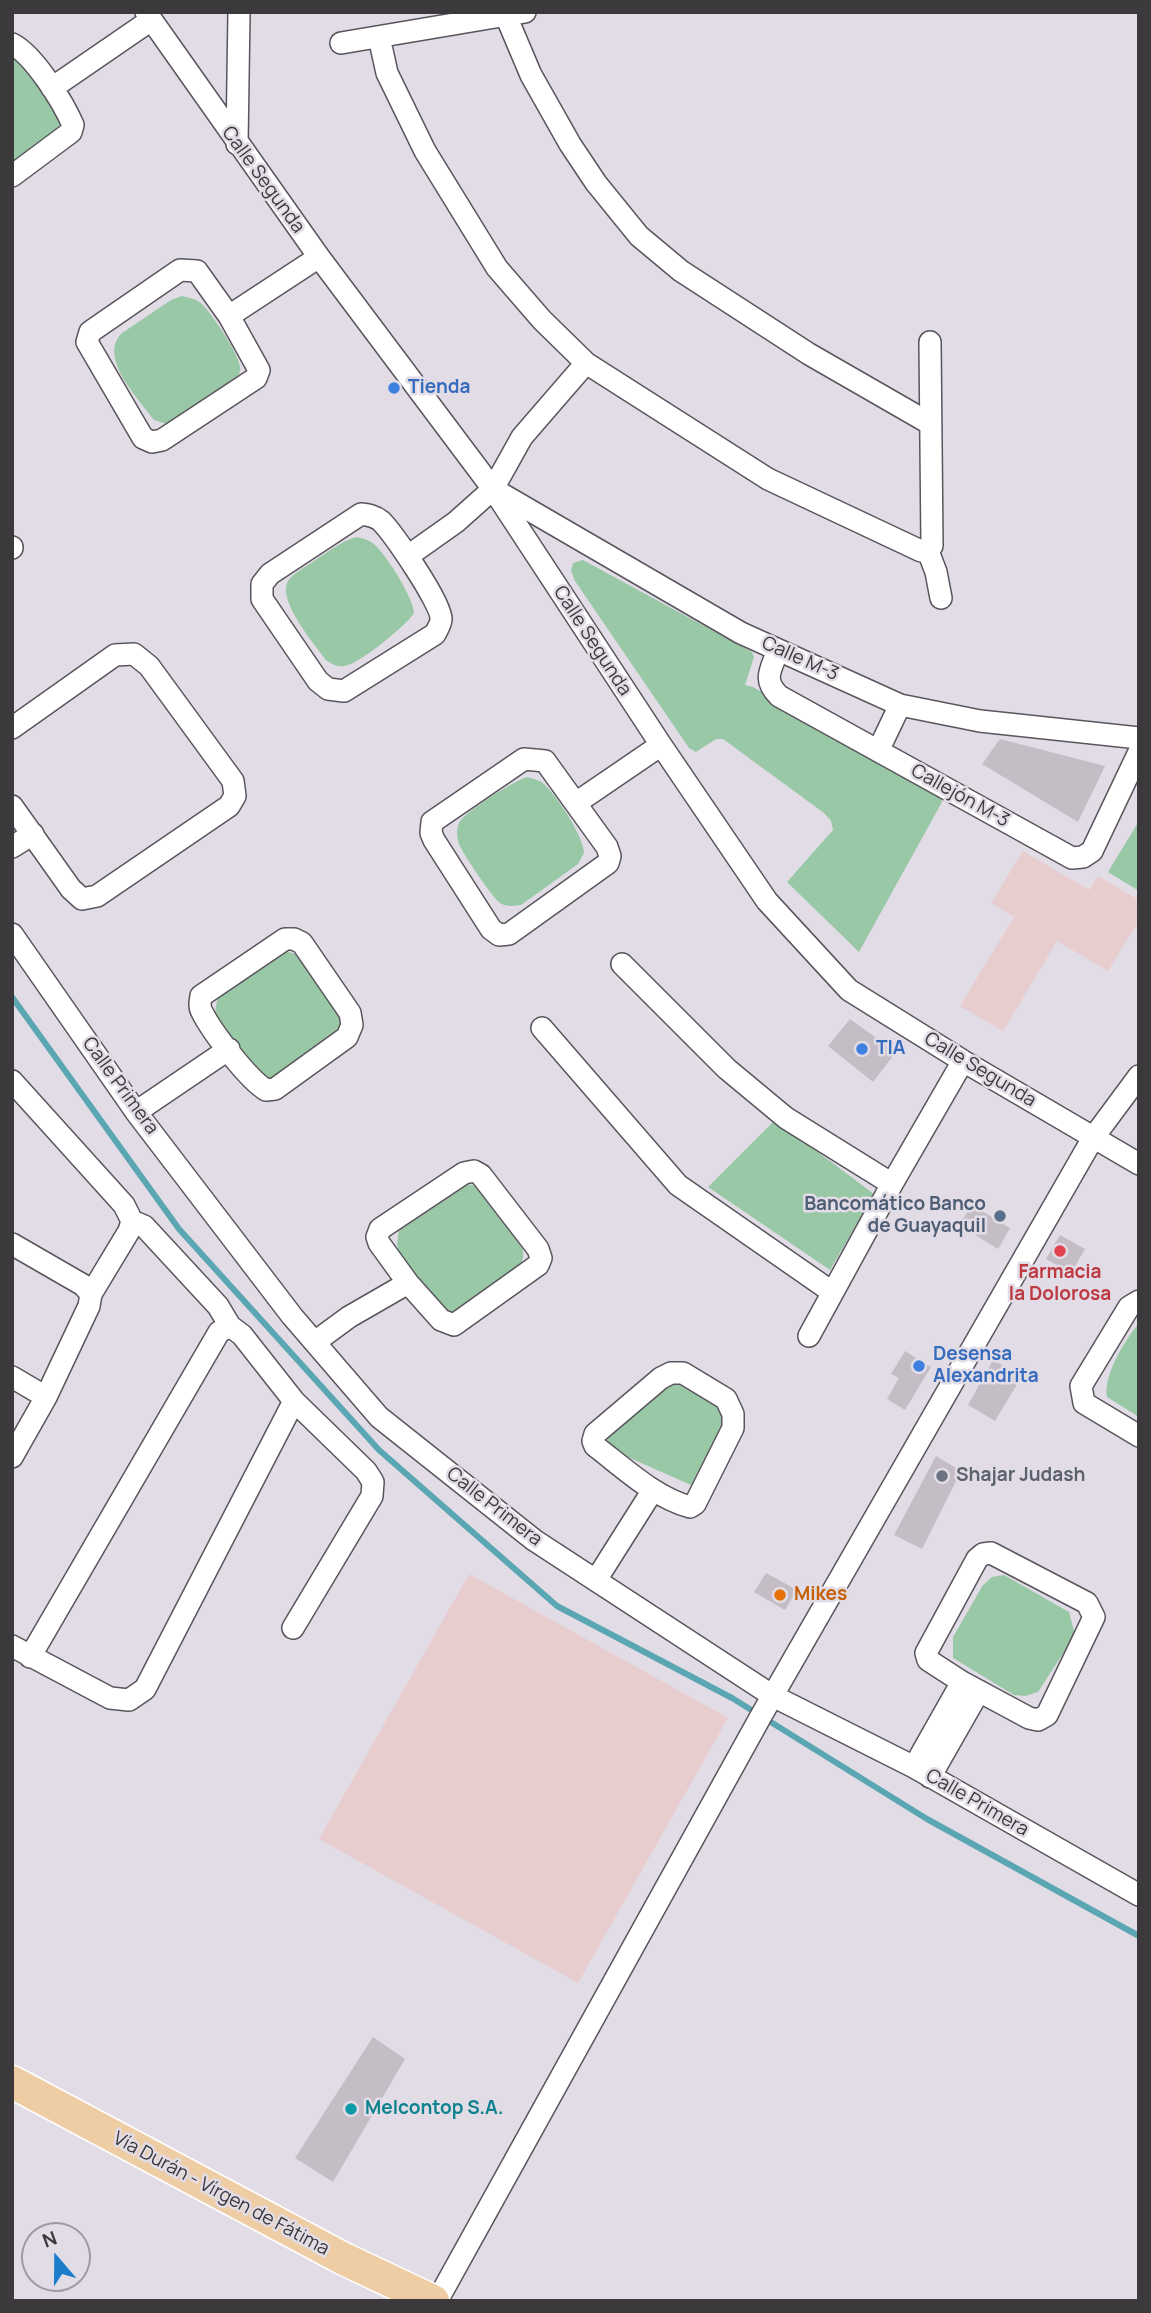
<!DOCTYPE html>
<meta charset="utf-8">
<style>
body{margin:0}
#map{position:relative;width:1151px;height:2313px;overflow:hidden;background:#e2dce6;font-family:Manrope,sans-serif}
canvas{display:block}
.frame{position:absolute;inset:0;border:14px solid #3c393d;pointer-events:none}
.north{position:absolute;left:21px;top:2222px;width:70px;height:70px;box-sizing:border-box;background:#e2dce6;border:2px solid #a09ba2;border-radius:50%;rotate:340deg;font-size:19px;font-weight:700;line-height:28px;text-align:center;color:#3c393d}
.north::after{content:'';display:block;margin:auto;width:24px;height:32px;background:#1c7eca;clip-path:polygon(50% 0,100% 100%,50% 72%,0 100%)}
</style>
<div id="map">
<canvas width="1151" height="2313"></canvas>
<div class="frame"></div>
<div class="north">N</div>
</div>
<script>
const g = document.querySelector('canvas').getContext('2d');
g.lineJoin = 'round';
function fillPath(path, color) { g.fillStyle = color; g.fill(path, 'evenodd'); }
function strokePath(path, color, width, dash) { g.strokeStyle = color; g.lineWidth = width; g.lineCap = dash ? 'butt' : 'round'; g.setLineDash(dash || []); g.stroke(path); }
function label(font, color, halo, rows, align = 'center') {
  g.font = font + ' Manrope,sans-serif'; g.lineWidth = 5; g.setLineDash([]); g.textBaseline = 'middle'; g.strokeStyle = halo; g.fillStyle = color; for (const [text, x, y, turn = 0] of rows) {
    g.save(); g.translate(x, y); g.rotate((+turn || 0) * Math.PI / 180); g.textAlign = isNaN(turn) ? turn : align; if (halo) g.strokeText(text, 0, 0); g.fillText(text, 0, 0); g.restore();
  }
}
fillPath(new Path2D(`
 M1023,851l66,39 9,-14 41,24v21l-31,50 -51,-30 -54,90 -43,-25 54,-89 -23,-14z
 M469,1574l259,144 -150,265 -259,-144z`), '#e8cdcf');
fillPath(new Path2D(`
 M12,56c18,11 49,53 49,74l-49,42z
 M182,296c8,2 15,3 21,9 10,11 36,49 37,62 1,7 -3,10 -6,16l-64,42 -16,-5c-15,-21 -57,-63 -32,-87l49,-33z
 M356,537c7,1 14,3 20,9 12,12 37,51 38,67 -8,13 -52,48 -66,52 -8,3 -15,0 -21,-4 -12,-16 -50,-60 -39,-80 5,-8 18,-14 26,-20 14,-9 26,-19 42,-24z
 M583,560l169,92 2,5 -9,28 8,2 188,109 1,6 -83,150 -72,-70 46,-52 -2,-9 -7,-8 -101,-74h-7l-20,13 -7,-4 -114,-167 -4,-10 2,-8z
 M527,777c7,2 14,3 19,9 12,12 38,51 38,67l-6,11 -57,41c-7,1 -14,2 -21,-2 -8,-6 -37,-49 -41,-59 -2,-6 -3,-15 0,-21 5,-11 55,-42 68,-46z
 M1139,821v70l-31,-19z
 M285,951l11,3 9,6 34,50 4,18 -63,51h-17l-45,-59 -3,-8 3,-16z
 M775,1120l99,74 -44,76 -122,-83z
 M466,1184l11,2 43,56c5,12 4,17 -2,28l-65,43 -16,-5 -38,-55 -2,-9 2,-16z
 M1139,1323v94l-32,-20c-4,-22 18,-57 32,-74z
 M673,1377l50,29 3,13 -35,66 -77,-34 -6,-9 -1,-8z
 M1004,1575l65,37 6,23 -37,57 -13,4 -11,-1 -61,-37v-21l30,-52 9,-8z`), '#98c8a6');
strokePath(new Path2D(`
 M12,997l167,232 200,221 178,156 175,92 195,121 212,117`), '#5aa6b2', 6);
fillPath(new Path2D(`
 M1000,739l105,27 -27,56 -96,-58z
 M850,1019l46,33 -23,30 -45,-36z
 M972,1205l38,23 -12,21 -39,-24z
 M1060,1235l25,14 -14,24 -25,-14z
 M905,1351l26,16 -26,43 -18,-11 12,-21 -8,-4z
 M993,1360l29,16 -27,45 -27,-16z
 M936,1456l25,15 -39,78 -28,-14z
 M766,1573l31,17 -12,20 -31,-18z
 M373,2037l32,22 -72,123 -38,-24z`), '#c5bdc5');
const street = new Path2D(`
 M146,12l173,245 174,232 168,256 106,156 82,89 114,71 176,103
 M506,16l25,59 39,69 26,39 43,53 42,35 128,83 120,69
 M379,37l8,36 38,78 72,117 45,52 44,43 182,116 153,72h7
 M341,43l184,-31
 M12,44c22,11 51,58 61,81l-2,7 -59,44
 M52,88l99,-68
 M237,144l2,-132
 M180,270l17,1 32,45 30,54 -3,8 -94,62 -10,2 -9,-4 -56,-96 3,-10z
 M229,316l90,-59
 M500,493l241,140 159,72 80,16 159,17
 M361,514c8,1 14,2 20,7 12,12 61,83 60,98 0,5 -4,11 -6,15l-91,57 -16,-2 -10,-8 -56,-82v-15l8,-10z
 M12,547v1
 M928,551l4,-5 -2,-204
 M928,551l8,21 5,26
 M408,556l48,-34 37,-33 29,-52 64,-74
 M778,650c-7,20 -16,29 1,46l293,162 11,-1 9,-6 47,-99
 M12,728l103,-73 19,-1 15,12 84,115 2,15 -6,10 -132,90 -15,3 -11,-10 -59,-83
 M878,751l22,-46
 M524,759l21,2 62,86 3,9 -2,7 -99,71 -10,1 -8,-6 -57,-89 -3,-7 1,-11z
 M576,803l85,-58
 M12,847l21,-13
 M12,934l124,178 156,204 87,101 155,123 239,156 141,71 225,128
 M285,939h9l8,4 48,70 2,12 -5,12 -72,52 -9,1c-18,-11 -54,-58 -64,-78 -3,-5 -2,-10 -1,-16z
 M622,964l105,105 59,49 106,66
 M542,1028l136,157 154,107
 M12,1081l112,124 8,16 -3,10 -38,63 -2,12 -43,91 -34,60
 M136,1112l93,-63
 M474,1171l7,4 57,74 3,9 -3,7 -84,60 -13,-5 -33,-37 -29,-40 -2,-6 3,-8 84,-56z
 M132,1221l12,5 74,80 12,20 12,9 52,66 72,70 7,11 -1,14 -79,132
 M12,1244l71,41 8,9
 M1139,1301l-10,6 -48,79 3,17 55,33
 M809,1336l83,-152 71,-123
 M315,1342l34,-25 59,-34
 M671,1373h12l43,26 7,15v14l-38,76 -5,3c-36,-10 -66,-39 -95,-61l-2,-5 2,-7 66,-56z
 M12,1377l34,20
 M991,1553l96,50 7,14 -47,98 -9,5 -9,-2 -67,-36 -34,-22 -2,-7 51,-94 6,-5z
 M596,1580l57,-90
 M12,1646l98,52 19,2 16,-11 149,-288
 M30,1657l189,-325 11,-6
 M914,1767l48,-85
 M930,1777l49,-86
 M437,2301l324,-585 332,-578 46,-62`);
const primary = new Path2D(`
 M12,2082l332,177 89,42`);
strokePath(street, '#5a555d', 24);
strokePath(primary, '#fff', 35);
strokePath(street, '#fff', 21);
strokePath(primary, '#eecca4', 32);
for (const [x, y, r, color] of [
 [394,388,7,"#3f7fe0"],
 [862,1049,7,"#3f7fe0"],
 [1000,1216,7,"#5c6f8a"],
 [1060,1251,7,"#e0444e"],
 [919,1366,7,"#3f7fe0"],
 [942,1476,7,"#6b7280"],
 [780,1595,7,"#e8710a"],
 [351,2109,7,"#0f9aa8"]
]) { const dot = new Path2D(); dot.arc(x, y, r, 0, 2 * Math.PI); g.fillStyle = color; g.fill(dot); strokePath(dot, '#e2dce6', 2.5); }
label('19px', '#3c393d', '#e2dce6', [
 ["Calle Segunda",263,180,54],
 ["Calle Segunda",592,641,57],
 ["Calle M-3",800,659,24],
 ["Callejón M-3",960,796,29],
 ["Calle Segunda",980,1070,31],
 ["Calle Primera",120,1086,54],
 ["Calle Primera",494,1507,38],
 ["Calle Primera",977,1803,30],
 ["Vía Durán - Vírgen de Fátima",221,2194,28]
]);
label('bold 19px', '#366cbe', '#e2dce6', [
 ["Tienda",408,388],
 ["TIA",876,1049],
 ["Desensa",933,1355],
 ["Alexandrita",933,1377]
], 'left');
label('bold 19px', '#4e5e75', '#e2dce6', [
 ["Bancomático Banco",986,1205],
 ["de Guayaquil",986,1227]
], 'right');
label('bold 19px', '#be3a42', '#e2dce6', [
 ["Farmacia",1060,1273],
 ["la Dolorosa",1060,1295]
]);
label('bold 19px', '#5b616d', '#e2dce6', [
 ["Shajar Judash",956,1476]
], 'left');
label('bold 19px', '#c56008', '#e2dce6', [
 ["Mikes",794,1595]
], 'left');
label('bold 19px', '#0d838f', '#e2dce6', [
 ["Melcontop S.A.",365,2109]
], 'left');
</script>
